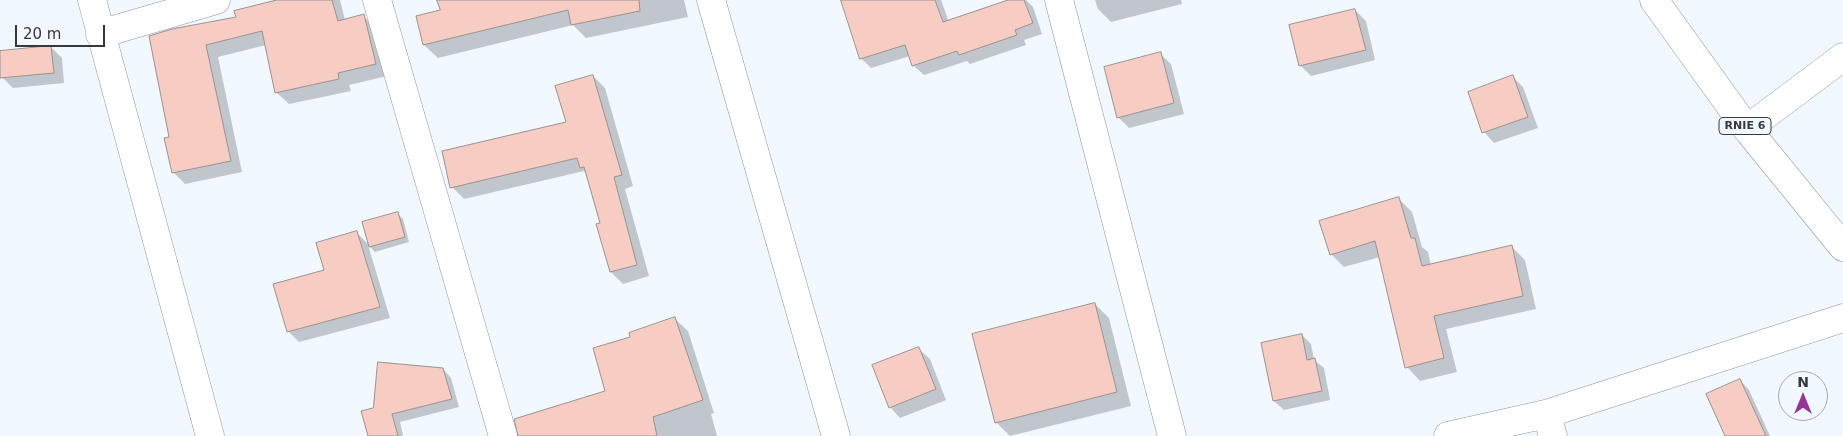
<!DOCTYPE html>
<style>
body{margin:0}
#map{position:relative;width:1843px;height:436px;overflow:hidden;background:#f2f8ff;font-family:"DejaVu Sans",sans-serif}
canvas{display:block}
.north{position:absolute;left:1778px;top:371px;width:50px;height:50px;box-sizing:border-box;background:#f2f8ff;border:1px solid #a7abb1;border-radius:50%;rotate:0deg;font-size:14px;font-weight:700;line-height:20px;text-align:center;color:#36383b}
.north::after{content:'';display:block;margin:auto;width:18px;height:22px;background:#963399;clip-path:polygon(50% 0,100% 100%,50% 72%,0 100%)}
.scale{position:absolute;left:15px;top:25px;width:90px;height:22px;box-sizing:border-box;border:2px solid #36383b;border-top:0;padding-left:6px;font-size:15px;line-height:18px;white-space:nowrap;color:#36383b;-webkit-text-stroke:4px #f2f8ff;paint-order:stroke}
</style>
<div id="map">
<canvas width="1843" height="436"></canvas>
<div class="north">N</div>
<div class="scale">20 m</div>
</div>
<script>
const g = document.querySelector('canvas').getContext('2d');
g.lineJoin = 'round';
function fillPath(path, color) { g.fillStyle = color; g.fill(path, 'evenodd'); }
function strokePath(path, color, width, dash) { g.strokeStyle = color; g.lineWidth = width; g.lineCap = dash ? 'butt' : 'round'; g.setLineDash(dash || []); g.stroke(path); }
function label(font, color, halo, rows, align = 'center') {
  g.font = font + ' "DejaVu Sans",sans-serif'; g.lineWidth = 4; g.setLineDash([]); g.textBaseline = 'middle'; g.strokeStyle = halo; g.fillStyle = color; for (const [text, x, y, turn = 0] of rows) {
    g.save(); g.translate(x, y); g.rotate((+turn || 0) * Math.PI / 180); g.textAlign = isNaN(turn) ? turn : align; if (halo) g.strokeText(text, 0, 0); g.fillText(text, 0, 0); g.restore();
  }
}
fillPath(new Path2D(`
 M282,0h58l5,20 18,-4 12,12 12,48 -38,9 2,6 -62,13 -13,-12 -10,-47 -48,12 24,115 -57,12 -12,-12 -3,-34 -20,-101 88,-19z
 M437,0h247l4,17 -102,21 -13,-13 -135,33 -14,-13 16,-34z
 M843,0h98l8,22 63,-22h14l7,7 9,27 -18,6 2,5 -56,19 -3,-3 -43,14 -11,-10 -3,-9 -39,12 -10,-10z
 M1095,0h86l1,4 -71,18 -13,-13z
 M1355,10l11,11 9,39 -64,16 -10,-10z
 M51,47l11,11 2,25 -51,5 -11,-11 -2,-25z
 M1160,54l11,10 13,50 -55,14 -11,-11z
 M593,76l12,12 28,98 -8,3 24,87 -26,8 -12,-12 -13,-47 4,-2 -15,-49 -3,-3 -120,28 -12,-12 115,-64z
 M1513,77l10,10 15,41 -44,15 -10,-11z
 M1398,198l14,14 10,35 6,5 3,13 80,-19 14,14 11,49 -90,20 11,43 -37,9 -13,-14 -27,-110 -36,10 -13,-13z
 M397,213l6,6 6,23 -34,10 -7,-7 22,73 -91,24 -11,-11 38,-60 31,-38 12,12z
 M1095,304l14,14 22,88 -121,30 -14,-14z
 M675,319l13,12 26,82 -3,1 6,22h-198l88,-45 24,-53z
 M1302,335l9,9 3,16 10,8 6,32 -46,10 -10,-9z
 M919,349l11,10 16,41 -46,18 -10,-11z
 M443,369l8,9 8,29 -59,15 3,14h-34l5,-27z
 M1740,380l9,10 21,46h-44z`), '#0003');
const building = new Path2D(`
 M277,0h55l6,21 26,-7 12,50 -38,9 1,6 -64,14 -13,-62 -56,14 25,116 -59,12 -8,-35 5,-1 -20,-101 23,-7 64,-12 -2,-6z
 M437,0h202l1,11 -69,14 -3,-15 -145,35 -7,-29 24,-6z
 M841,0h94l8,22 65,-22h16l9,23 -18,7 2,5 -58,20 -2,-4 -45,15 -7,-21 -45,14z
 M1355,9l11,41 -67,16 -10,-41z
 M51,46l3,27 -54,5v-27z
 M1161,52l13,51 -57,15 -13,-51z
 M593,75l29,100 -8,2 23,88 -27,7 -14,-48 4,-1 -16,-56 -4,1 -3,-10 -127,30 -8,-37 124,-29 -11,-36z
 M1513,75l15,42 -46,16 -14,-41z
 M1399,197l12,41h4l7,28 90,-21 11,51 -89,20 10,42 -39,10 -30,-127 -45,14 -11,-34z
 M398,212l7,25 -36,10 -7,-25z
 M357,231l23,76 -93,25 -14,-48 51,-14 -8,-27z
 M1095,303l22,89 -122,31 -23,-89z
 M675,317l28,83 -50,17 4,19h-139l-4,-17 91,-28 -12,-43 37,-11 -1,-4z
 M1302,334l5,26 8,-2 7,33 -49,10 -12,-58z
 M919,347l17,42 -47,19 -17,-43z
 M378,362l65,6 9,31 -60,15 6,22h-30l-7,-25 12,-3z
 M1740,379l26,57h-41l-19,-42z`);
fillPath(building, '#f7ccc2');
strokePath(building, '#9a918f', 1);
const street = new Path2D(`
 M92,0l118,436
 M377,0l126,436
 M711,0l125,436
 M1059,0l113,436
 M100,34l116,-34
 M1747,129l96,-72
 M1546,414l7,22
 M1448,436l98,-22 297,-96`);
const primary = new Path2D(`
 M1654,0l93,129 96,118`);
strokePath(street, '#8f959b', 29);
strokePath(primary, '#8f959b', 29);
strokePath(street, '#fff', 28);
strokePath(primary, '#fff', 28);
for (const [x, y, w] of [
 [1745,126,52]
]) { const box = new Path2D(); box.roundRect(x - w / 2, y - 8.5, w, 17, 4); g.fillStyle = '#f2f8ff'; g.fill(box); strokePath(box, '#36383b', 1); }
label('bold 11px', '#36383b', null, [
 ["RNIE 6",1745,126]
]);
</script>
